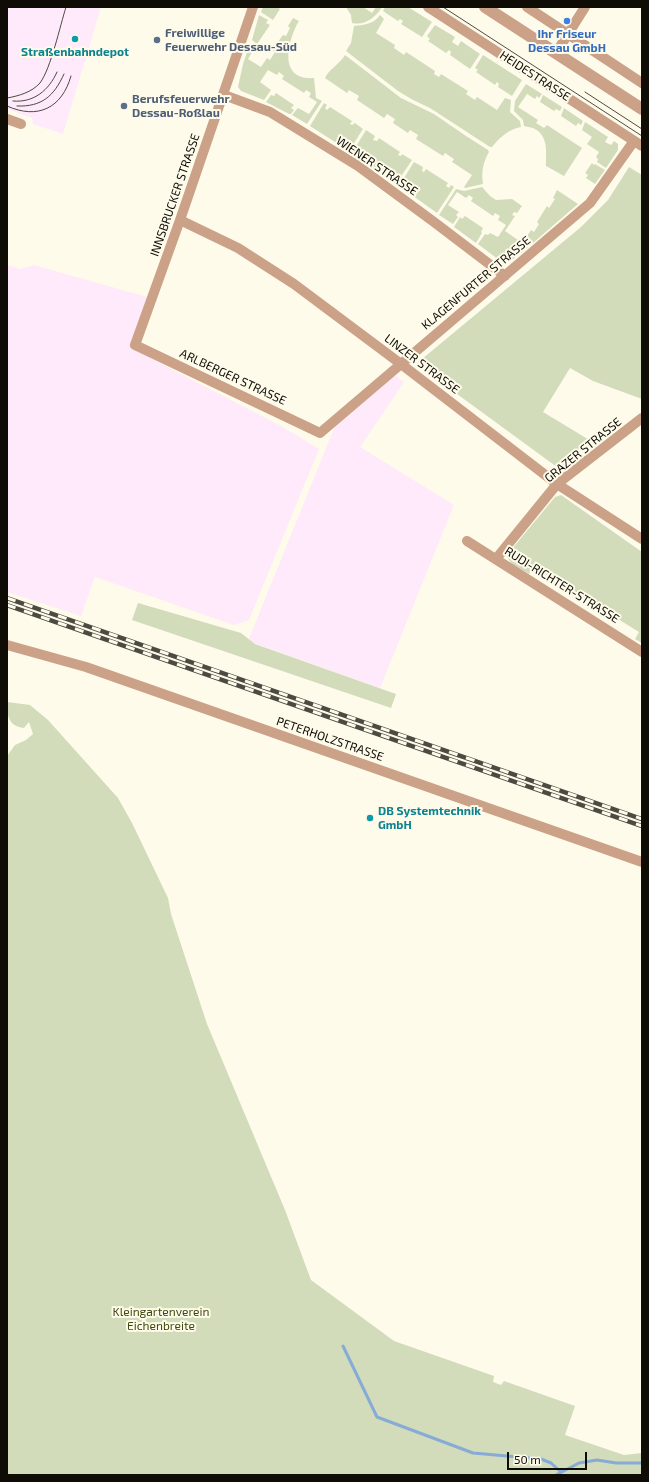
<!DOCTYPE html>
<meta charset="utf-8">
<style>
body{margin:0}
#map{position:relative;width:649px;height:1482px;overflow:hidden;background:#fefbeb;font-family:"Exo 2",sans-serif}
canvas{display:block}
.frame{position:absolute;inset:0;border:8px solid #0e0c04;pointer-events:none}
.scale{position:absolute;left:507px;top:1452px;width:80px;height:18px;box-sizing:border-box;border:2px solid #0e0c04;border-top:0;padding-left:5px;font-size:12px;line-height:14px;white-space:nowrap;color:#0e0c04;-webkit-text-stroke:3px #fefbeb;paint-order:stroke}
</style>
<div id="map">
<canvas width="649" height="1482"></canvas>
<div class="frame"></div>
<div class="scale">50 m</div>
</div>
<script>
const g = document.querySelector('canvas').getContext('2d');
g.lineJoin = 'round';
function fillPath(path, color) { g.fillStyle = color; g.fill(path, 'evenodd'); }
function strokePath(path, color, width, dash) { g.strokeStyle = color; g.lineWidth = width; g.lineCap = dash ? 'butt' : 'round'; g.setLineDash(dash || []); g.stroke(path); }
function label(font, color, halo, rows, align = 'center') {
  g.font = font + ' "Exo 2",sans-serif'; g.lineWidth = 4; g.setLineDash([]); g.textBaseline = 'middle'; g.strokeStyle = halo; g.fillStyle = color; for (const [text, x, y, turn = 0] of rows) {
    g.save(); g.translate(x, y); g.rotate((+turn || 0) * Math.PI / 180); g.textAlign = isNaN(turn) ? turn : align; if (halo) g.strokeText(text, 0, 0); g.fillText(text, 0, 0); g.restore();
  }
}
fillPath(new Path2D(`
 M7,7h94l-38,127 -30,-10 -1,-6 -25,-9z
 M7,265l14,4 13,-4 113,32 -16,51 150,78 38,23 -70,171 -15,5 -139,-48 -14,39 -74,-24z
 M395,375l9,7 -44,65 94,58 -74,183 -132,-47 87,-215z`), '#feeafa');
fillPath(new Path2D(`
 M263,7h14l3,2 -7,11 -12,-8z
 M346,7h17l9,6 4,-6h6c-6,10 -17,19 -30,16l-1,-8z
 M385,7h23l24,15 -10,15 -21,-13 2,-3 -3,-2 -2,2 -15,-10z
 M259,15l9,5 -2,3 4,2 -13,19 -5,-4z
 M380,15l4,4 -8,14 19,12 -1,3 10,7 2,-3 29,19 -1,3 5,3 2,-3 27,17 -2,3 9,6 2,-3 20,13 8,-12 6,2 -1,12 10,9 1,6c-12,2 -22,11 -29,20h-2l-60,-39 -17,-8 -15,-9 -52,-40 5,-8 3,-17c10,-1 20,-2 26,-11z
 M293,18l6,3c-12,20 -21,60 15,57l2,20 6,3 -15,23 -15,-9 6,-7 11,6 8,-12 -8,-5 2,-4 -5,-3 -2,3 -22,-14 2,-3 -5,-4 -2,3 -9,-5 -8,12 11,8 -7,10 -23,-9 -3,-4 5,-23 7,-20 5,3 -7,12 13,8 6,-9 3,2 5,-8 -3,-2 11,-15 3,1 4,-8 -2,-2z
 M435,25l20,12 -3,5 6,4 3,-5 19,13 -10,15 -20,-14 1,-3 -2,-2 -3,3 -18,-12 2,-2 -3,-3z
 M345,55l56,43 33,16 32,22 22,14 1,2c-6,10 -8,21 -6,32l-18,4 -1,-1 8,-12 -20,-13 2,-3 -9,-6 -2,3 -27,-17 2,-4 -8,-5 -2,3 -15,-10 2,-4 -8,-5 -3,4 -27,-18 2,-4 -10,-6 -2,3 -22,-15c3,-8 15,-14 20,-23z
 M483,55l39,25 -10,16 -14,-9 1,-3 -2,-2 -2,3 -19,-13 2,-2 -3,-2z
 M526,84l16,10 -3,4 -2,-2 -2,3 -8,-5 -9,13 20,13 -2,3 8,5 3,-3 35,23 -18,28 -18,-10c0,-13 3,-31 -13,-38 -3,-1 -6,-1 -9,-2l-1,-6 -9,-9 1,-10z
 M276,93l18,12 -3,3 3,2 -3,4h-2l-23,-12 5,-7 3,1z
 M543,95l19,12 -2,4 -4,-2 -2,2 -14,-9z
 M324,103l3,2 -2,3 2,2 3,-3 22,14 -2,3 2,1 3,-2 8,6 -14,22 -39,-25z
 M564,108l19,13 -2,4 -3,-2 -2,3 -15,-10z
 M585,122l23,15 -3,5 6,3 3,-4 4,3v6l-12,18 -9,-6 1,-3 -2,-2 3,-5 -12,-8 5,-7 -10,-7z
 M366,130l9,6 -2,4 4,1 2,-3 21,14 -2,3 3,1 1,-2 10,6 -16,24 -44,-31z
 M414,162l9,5 -1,4 2,1 2,-3 22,14 -2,3 3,2 2,-3 3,2 -17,26 -38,-27z
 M592,163l2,2 1,-1 10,6 -10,14 -9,-6 2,-3 -3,-2z
 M629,167l13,8v224l-49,-18 -23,-13 -27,44 48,29 -30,29 -145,-106 165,-137 27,-27z
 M482,187l8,9 6,4 16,-1 10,7 -5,7 -3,-1 -2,3 3,1 -10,15 23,16 -7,6 -4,-4 -5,5 3,4 -8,4 -4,1 -25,-19 7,-10 3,1 2,-2 8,4 8,-12 -8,-5 2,-4 -5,-3 -2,3 -22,-15 2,-3 -4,-3 -3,3 -9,-6 -9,13 11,7 -3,3 2,2 -5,7 -14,-9 17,-26 8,2z
 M557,190l21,14 -45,39 -7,-5 5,-8 3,2 5,-8 -2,-2 10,-16 2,2 6,-9 -2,-1z
 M465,216l18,12 -2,4 1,1 -6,10 -22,-16 6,-10 2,2z
 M561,495l81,57v91l-7,-4 4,-7 -105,-65 -5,7 -17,-10 -6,-8 49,-59z
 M138,603l103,30 14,11 141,50 -5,14 -259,-88z
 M7,702l23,3 18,15 70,78 14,25 36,75 3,16 36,110 78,186 26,70 83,61 100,35 -1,6 8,3 3,-4 71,25 -10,29 59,20 18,-2v22h-635v-719l8,-11 11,-5 7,-6 -4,-12 -5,6c-16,-2 -17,-13 -17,-26z`), '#d2dcba');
strokePath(new Path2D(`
 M343,1346l34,71 96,36 68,6 10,4 10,9
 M556,1475l23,-12 18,-3 19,3h26`), '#86abd6', 3);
strokePath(new Path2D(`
 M253,7l-73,213 -45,125 185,88 270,-230 44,-62
 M428,7l214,139
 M527,7l115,76
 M556,53l29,-46
 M224,95l46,17 88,54 76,56 71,54
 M7,119l14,5
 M180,220l58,28 56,36 107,80 156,120 85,55
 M467,541l175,111
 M496,559l61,-75 85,-66
 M7,645l79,22 556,195`), '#cba188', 10);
strokePath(new Path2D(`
 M485,7l157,102`), '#cba188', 12);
strokePath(new Path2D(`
 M443,7l199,129
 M585,92l57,37
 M7,98c12,-2 25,-6 33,-15 11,-15 20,-57 26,-76
 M13,101c21,2 36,-11 44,-29
 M7,106c31,14 55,2 64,-30
 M17,106c25,1 37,-10 47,-32`), '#4d4b41', 1);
const rail = new Path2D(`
 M7,598l635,221
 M7,605l635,221`);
strokePath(rail, '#4d4b41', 4.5);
strokePath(rail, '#fefbeb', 3, [9]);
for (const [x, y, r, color] of [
 [567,21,4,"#3f7fe0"],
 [75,39,4,"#0f9aa8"],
 [157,40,4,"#5c6f8a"],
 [124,106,4,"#5c6f8a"],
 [370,818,4,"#0f9aa8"]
]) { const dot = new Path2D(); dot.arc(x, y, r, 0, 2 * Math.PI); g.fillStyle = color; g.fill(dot); strokePath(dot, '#fefbeb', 1.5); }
label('bold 12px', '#4e5e75', '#fefbeb', [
 ["Freiwillige",165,33],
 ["Feuerwehr Dessau-Süd",165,47],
 ["Berufsfeuerwehr",132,99],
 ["Dessau-Roßlau",132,113]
], 'left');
label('bold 12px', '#366cbe', '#fefbeb', [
 ["Ihr Friseur",567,34],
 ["Dessau GmbH",567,48]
]);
label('bold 12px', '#0d838f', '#fefbeb', [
 ["Straßenbahndepot",75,52],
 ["DB Systemtechnik",378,811,"left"],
 ["GmbH",378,825,"left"]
]);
label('12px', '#0e0c04', '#fefbeb', [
 ["HEIDESTRASSE",535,76,33],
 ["WIENER STRASSE",377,166,34],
 ["INNSBRUCKER STRASSE",175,195,-71],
 ["KLAGENFURTER STRASSE",476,283,-40],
 ["LINZER STRASSE",422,364,37],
 ["ARLBERGER STRASSE",233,377,25],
 ["GRAZER STRASSE",583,450,-39],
 ["RUDI-RICHTER-STRASSE",562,585,32],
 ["PETERHOLZSTRASSE",330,739,19]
]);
label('12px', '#3d4a0c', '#fefbeb', [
 ["Kleingartenverein",161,1312],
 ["Eichenbreite",161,1326]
]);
</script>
